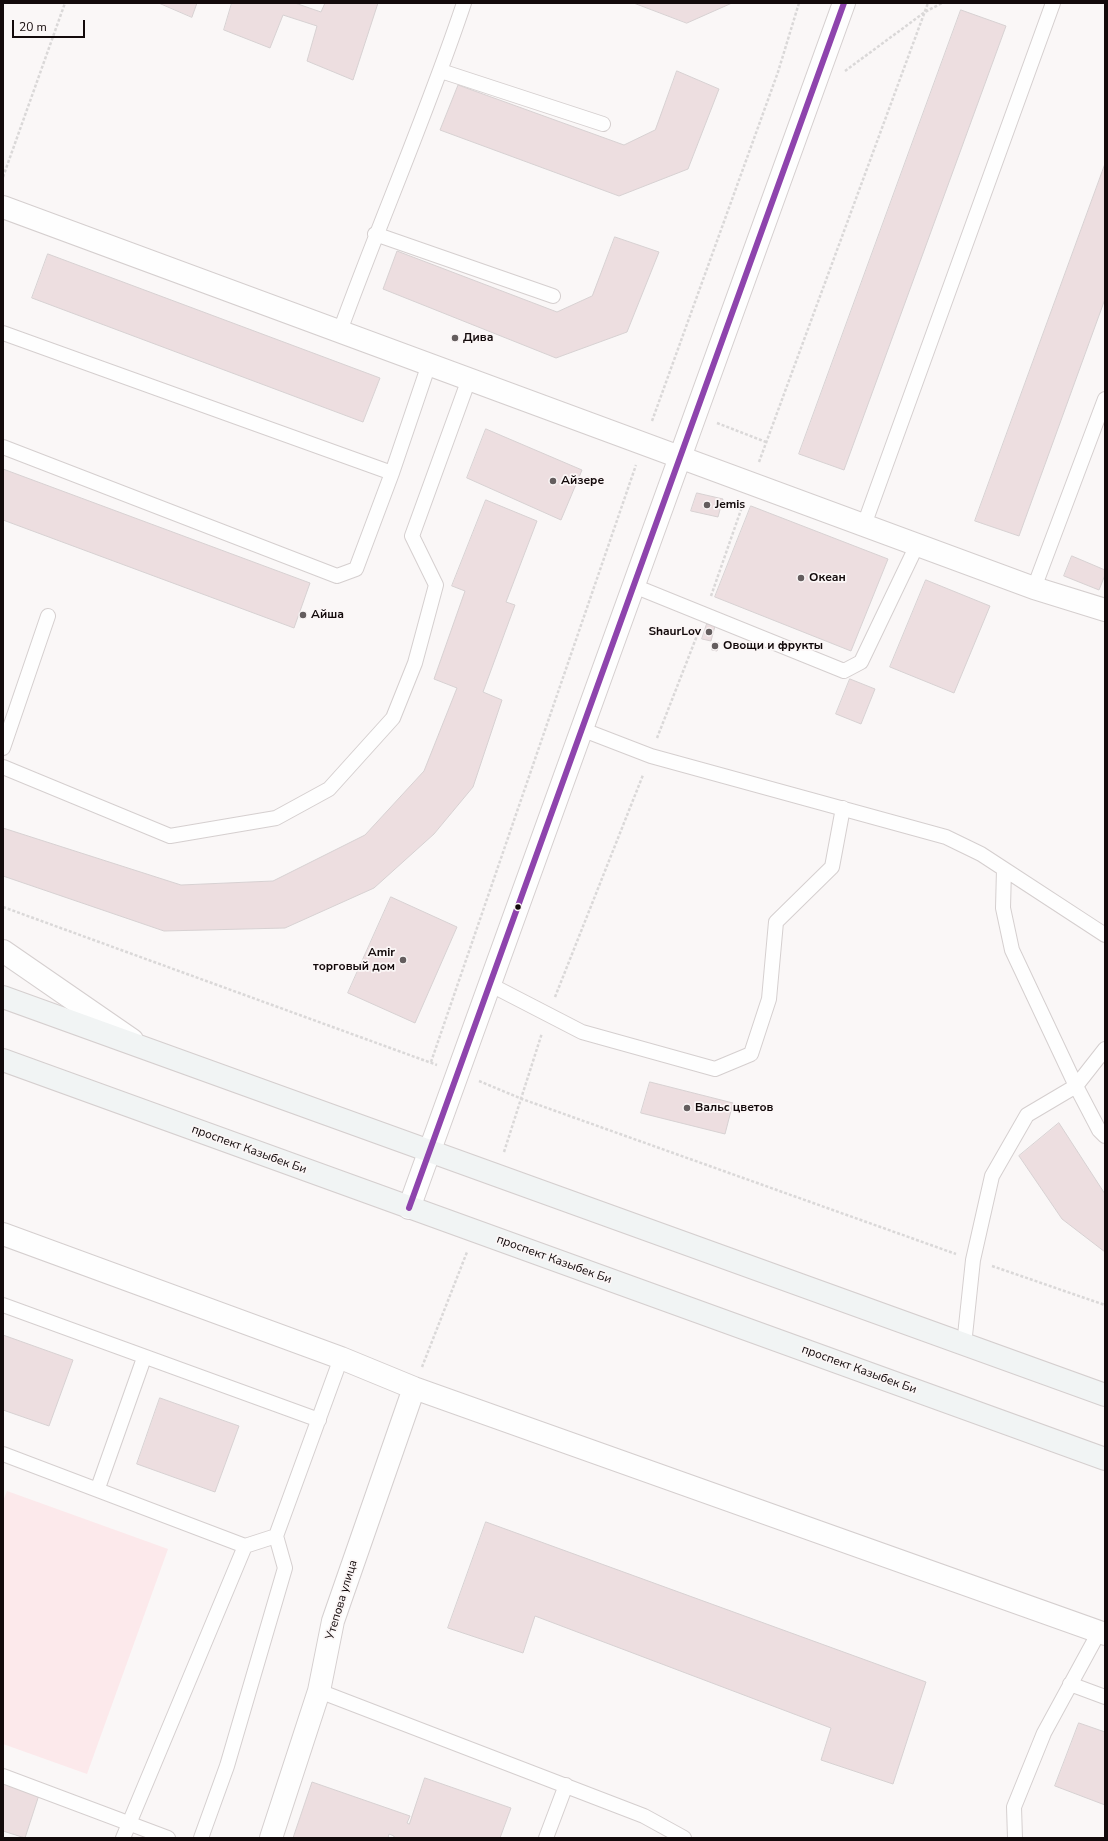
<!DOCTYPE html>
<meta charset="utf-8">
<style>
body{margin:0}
#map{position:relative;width:1108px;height:1841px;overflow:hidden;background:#faf7f7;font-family:"Nunito Sans",sans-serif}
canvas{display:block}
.frame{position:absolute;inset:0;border:4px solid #130a0b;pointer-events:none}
.scale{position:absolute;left:12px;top:20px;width:73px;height:18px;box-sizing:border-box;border:2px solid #130a0b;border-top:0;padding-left:5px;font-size:12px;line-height:14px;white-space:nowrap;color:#130a0b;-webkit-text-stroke:3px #fbf6f6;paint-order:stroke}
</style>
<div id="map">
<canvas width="1108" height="1841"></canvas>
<div class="frame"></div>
<div class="scale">20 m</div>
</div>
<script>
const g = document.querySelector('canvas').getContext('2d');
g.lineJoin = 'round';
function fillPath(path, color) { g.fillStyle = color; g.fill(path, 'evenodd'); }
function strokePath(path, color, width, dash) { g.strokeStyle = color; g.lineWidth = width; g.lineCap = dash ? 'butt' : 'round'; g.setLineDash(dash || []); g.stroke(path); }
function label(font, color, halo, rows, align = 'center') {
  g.font = font + ' "Nunito Sans",sans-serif'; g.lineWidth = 3.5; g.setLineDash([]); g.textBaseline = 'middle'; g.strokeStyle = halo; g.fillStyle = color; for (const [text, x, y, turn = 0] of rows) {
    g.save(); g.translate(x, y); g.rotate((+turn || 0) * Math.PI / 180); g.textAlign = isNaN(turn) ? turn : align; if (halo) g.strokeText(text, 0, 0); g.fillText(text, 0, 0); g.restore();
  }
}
fillPath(new Path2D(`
 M7,1491l161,58 -81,225 -84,-30v-243z`), '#fce9eb');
const building = new Path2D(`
 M159,3h38l-5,14z
 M232,3h63l26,9 4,-9h53l-25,77 -46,-19 10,-35 -34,-11 -13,33 -46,-18z
 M634,3h98l-45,20z
 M961,10l45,16 -162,444 -45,-16z
 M677,71l42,18 -31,80 -69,27 -179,-66 18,-45 166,60 31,-15z
 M1105,164v135l-86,237 -44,-15z
 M615,237l44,15 -32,80 -71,26 -173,-69 14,-38 160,61 35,-16z
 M48,254l332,124 -17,44 -331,-124z
 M486,429l96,41 -21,50 -94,-42z
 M3,469l307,114 -16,45 -291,-108z
 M697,493l26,6 -5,18 -27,-6z
 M486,500l51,21 -31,81 9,3 -32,87 19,8 -29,87 -39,47 -60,54 -89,40 -121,3 -161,-55v-48l178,57 92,-4 92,-46 59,-64 33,-83 -23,-9 31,-88 -13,-5z
 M751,506l137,53 -37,92 -136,-54z
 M1072,556l33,14v5l-6,15 -35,-14z
 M926,580l64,26 -36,87 -64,-26z
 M707,624l8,2 -4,15 -9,-2z
 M714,642l5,1 -2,8 -5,-1z
 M850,679l25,10 -14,35 -25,-10z
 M391,897l66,30 -42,96 -67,-30z
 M650,1082l83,21 -8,31 -84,-21z
 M1059,1123l46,71v58l-43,-33 -43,-63z
 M3,1335l70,25 -24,66 -46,-16z
 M160,1398l79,28 -24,66 -78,-28z
 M486,1522l440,160 -33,102 -72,-24 10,-32 -296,-112 -12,37 -75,-25z
 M1079,1723l26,9v73l-50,-19z
 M425,1778l86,30 -11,30h-106v-2l-5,-2 -1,4h-95l19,-56 98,34 -3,7 2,1z
 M3,1783l36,12 -14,43 -22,-7z`);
fillPath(building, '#eddee0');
strokePath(building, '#d7d1d2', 1);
const lane = new Path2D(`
 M441,71l162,53
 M375,234l178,62
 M340,331c40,-110 87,-217 124,-328
 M3,333l389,140
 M3,447l334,129 19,-7 36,-96 37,-109
 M864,525l189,-522
 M634,586l210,85 17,-9 56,-117
 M1034,588l71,-189
 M581,729l70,27 295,81 35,17 23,15 -1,39 9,42 64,136 23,44 6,6
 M3,748l45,-132
 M3,767l167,69 106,-18 53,-29 64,-71 22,-55 21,-78 -24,-49 57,-157
 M1004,869l101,66
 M489,984l93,48 133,37 36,-15 18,-55 7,-77 56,-55 11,-59
 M3,1305l316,115
 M964,1345l9,-85 19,-84 35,-61 49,-29 29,-37
 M3,1454l242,92 31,-10
 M98,1488l46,-130
 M1070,1684l35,13
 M319,1691l325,125 40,22
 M3,1776l165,62
 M123,1838l122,-292
 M201,1838l26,-72 58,-198 -9,-32 65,-178
 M546,1838l20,-53
 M1015,1838l-1,-31 30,-74 55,-101`);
const street = new Path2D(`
 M3,207l1031,381 71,22
 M3,951l129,89
 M409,1208l435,-1205
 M3,1234l338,124 73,30 691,246
 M271,1838l48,-147 14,-70 81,-233`);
const secondary = new Path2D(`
 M3,997l1102,398
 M3,1060l1102,399`);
strokePath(lane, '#d5cfcf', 16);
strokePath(street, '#d5cfcf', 24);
strokePath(secondary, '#d5cfcf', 24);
strokePath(new Path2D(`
 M845,71l80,-59 17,-9
 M3,177l62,-174
 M652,421l126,-349 21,-69
 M717,423l49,19
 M759,462l169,-459
 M711,596l32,-92
 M657,738l41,-105
 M3,907l434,158
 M555,997l88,-222
 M431,1062l205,-597
 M479,1081l43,18 434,155
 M504,1152l38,-119
 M992,1266l113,39
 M422,1367l45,-115`), '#dad8d8', 2.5, [3, 2]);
strokePath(lane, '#fefefe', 14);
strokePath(street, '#fefefe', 22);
strokePath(secondary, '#f1f4f4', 22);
strokePath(new Path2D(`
 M409,1208l435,-1205`), '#8e44ad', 6);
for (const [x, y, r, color] of [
 [455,338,4,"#645d5e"],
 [553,481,4,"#645d5e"],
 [707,505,4,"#645d5e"],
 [801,578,4,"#645d5e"],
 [303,615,4,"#645d5e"],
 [709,632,4,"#645d5e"],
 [715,646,4,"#645d5e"],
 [518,907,3.5,"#130a0b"],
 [403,960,4,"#645d5e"],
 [687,1108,4,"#645d5e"]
]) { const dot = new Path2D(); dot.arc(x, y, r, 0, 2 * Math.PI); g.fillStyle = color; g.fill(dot); strokePath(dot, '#fbf6f6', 1.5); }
label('bold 12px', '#130a0b', '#fbf6f6', [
 ["Дива",463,338],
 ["Айзере",561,481],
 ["Jemis",715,505],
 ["Океан",809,578],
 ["Айша",311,615],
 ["ShaurLov",701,632,"right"],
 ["Овощи и фрукты",723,646],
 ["Amir",395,953,"right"],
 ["торговый дом",395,967,"right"],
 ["Вальс цветов",695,1108]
], 'left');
label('12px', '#130a0b', '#fbf6f6', [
 ["проспект Казыбек Би",249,1150,20],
 ["проспект Казыбек Би",554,1260,20],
 ["проспект Казыбек Би",859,1370,20],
 ["Утепова улица",342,1600,-73]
]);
</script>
